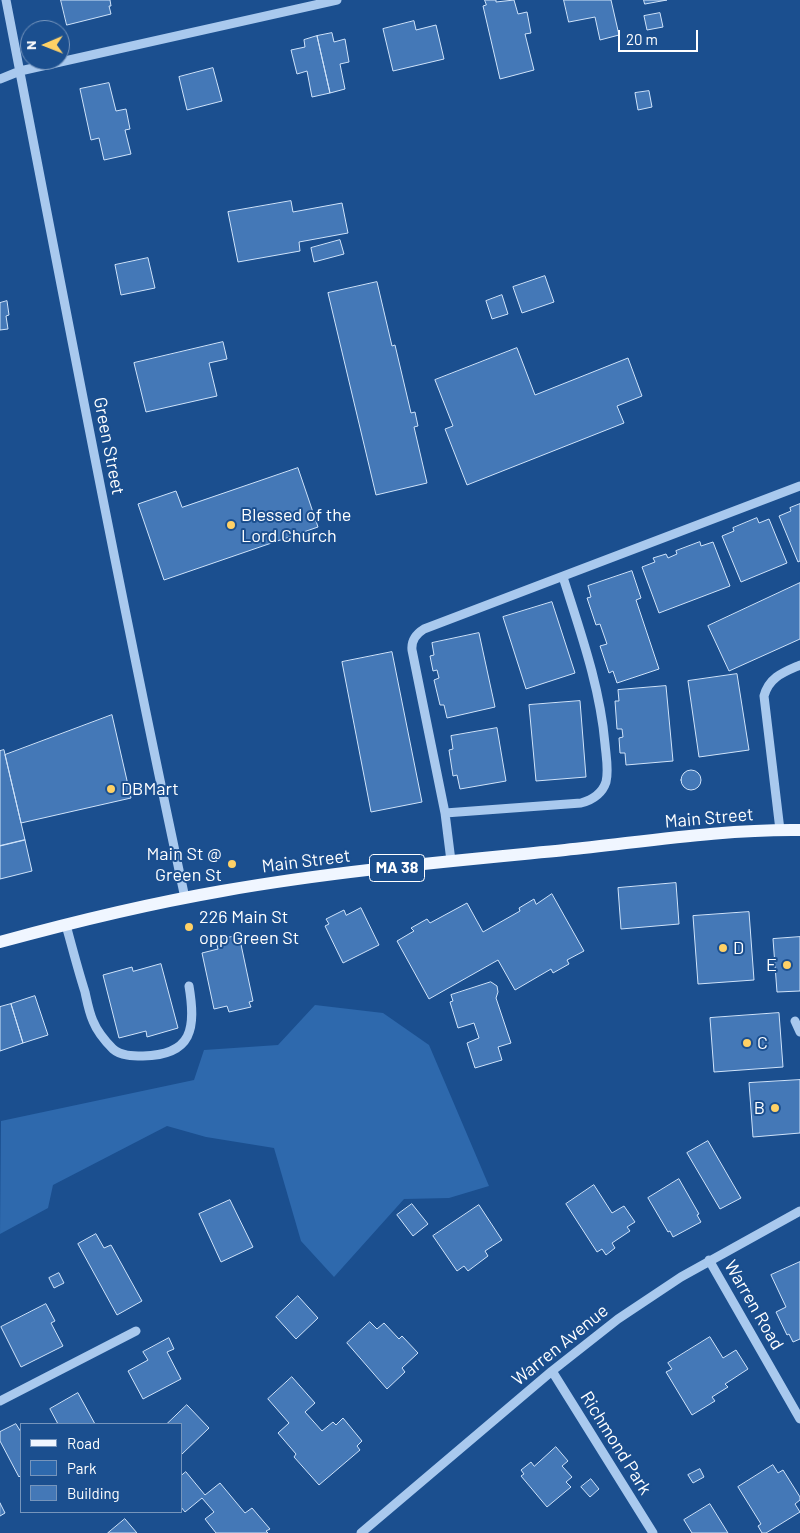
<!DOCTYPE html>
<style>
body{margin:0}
#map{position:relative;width:800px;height:1533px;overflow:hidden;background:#1b4f8f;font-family:Barlow,sans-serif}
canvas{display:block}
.legend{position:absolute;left:20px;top:1423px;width:162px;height:90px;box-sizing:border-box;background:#1b4f8f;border:1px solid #7695bc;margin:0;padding:6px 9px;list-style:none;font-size:15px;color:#fff}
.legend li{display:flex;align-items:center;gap:10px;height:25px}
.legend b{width:25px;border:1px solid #7695bc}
.north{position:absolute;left:20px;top:20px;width:50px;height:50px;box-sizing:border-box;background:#1b4f8f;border:1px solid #7695bc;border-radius:50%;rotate:269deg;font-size:14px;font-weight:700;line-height:20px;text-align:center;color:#fff}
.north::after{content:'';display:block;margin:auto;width:18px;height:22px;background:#ffd166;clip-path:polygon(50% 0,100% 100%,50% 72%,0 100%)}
.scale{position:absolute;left:618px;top:30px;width:80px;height:22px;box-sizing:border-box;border:2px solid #fff;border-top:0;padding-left:6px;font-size:15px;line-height:18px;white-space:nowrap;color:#fff;-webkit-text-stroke:4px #1b4f8f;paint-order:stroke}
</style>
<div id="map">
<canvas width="800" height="1533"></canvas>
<ul class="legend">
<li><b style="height:6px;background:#f0f6ff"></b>Road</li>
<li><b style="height:14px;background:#2e69ad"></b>Park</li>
<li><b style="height:14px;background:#4478b7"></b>Building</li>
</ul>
<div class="north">N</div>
<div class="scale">20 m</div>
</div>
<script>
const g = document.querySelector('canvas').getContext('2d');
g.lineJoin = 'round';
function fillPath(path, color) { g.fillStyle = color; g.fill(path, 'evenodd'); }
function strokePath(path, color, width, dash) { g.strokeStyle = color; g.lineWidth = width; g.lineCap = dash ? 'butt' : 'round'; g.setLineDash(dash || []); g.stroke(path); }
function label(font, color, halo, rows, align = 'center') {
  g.font = font + ' Barlow,sans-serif'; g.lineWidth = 4; g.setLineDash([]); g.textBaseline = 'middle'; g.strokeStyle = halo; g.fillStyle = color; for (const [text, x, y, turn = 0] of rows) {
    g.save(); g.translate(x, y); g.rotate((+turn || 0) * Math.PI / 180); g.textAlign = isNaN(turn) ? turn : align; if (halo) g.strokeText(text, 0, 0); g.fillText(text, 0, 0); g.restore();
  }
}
fillPath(new Path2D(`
 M315,1005l68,8 46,32 60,141 -40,12 -45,1 -70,78 -33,-36 -27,-93 -68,-11 -39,-11 -114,59 -5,23 -48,26 1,-113 193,-41 10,-30 74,-5z`), '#2e69ad');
const building = new Path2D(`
 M61,0h49l1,6h-2l2,8 -44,11z
 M485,0h11v2l18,-2 4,14 9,-2 4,21 -6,1 9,36 -34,9 -17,-73 3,-1z
 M564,0h47l8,35 -19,5 -5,-23 -26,5z
 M644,0h23l-22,4z
 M660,13l3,14 -16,3 -3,-14z
 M414,21l2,9 20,-5 8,34 -51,12 -10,-42z
 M332,33l2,9 11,-3 4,23 -9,2 5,25 -15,4 -13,-57z
 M317,36l13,57 -18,4 -5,-26 -10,3 -6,-24 14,-3 -1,-7z
 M213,68l9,33 -35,9 -8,-33z
 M109,83l7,28 10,-2 4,20 -5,1 6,24 -27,6 -5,-22 -8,2 -11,-51z
 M649,91l3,16 -14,3 -3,-17z
 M291,201l2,11 49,-9 6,30 -49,9 1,9 -62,11 -10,-50z
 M340,240l4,14 -30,8 -3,-14z
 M148,258l7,30 -34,7 -6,-30z
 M545,276l9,26 -32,11 -9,-26z
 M377,282l15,64 3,-1 16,68 4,-1 3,14 -4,1 13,56 -51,12 -48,-202z
 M502,295l6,19 -16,5 -6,-18z
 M7,301l2,14 -3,1 2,13 -8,1v-27z
 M223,342l4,17 -18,4 8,33 -71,16 -12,-49z
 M517,348l18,47 93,-37 14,38 -25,10 7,17 -157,62 -22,-56 8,-3 -18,-46z
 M298,468l20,59 -154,53 -26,-76 38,-13 6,16z
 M800,504v57l-2,1 -19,-46 12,-5 -1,-3z
 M757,518l2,5 10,-4 18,44 -46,19 -19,-46 12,-5 -1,-3z
 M700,542l1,4 12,-4 17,44 -71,27 -17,-46 13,-5 -2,-4 13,-4 2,4 9,-4 -1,-3z
 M632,571l9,27 -5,2 23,69 -42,14 -4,-12 -4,2 -9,-27 7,-2 -7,-20 -4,1 -9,-27 4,-1 -3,-11z
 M800,583v56l-71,32 -21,-45z
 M552,602l23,71 -49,16 -23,-72z
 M479,633l16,74 -48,11 -3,-13h-4l-6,-25 5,-2 -2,-8 -4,1 -3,-15 4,-1 -2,-12z
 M392,652l30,150 -51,10 -29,-150z
 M737,674l12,76 -50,7 -11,-76z
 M666,686l7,75 -47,4 -1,-12h-5l-1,-15 4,-1 -1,-8h-5l-2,-28h4l-1,-11z
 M580,701l6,76 -50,4 -7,-76z
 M112,715l19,83 -110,25 -16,-68z
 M497,728l9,53 -46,8 -3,-14 -4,1 -4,-26 4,-1 -2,-13z
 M4,750l21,90 -25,6v-95z
 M681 780a10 10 0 1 1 20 0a10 10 0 1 1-20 0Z
 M25,840l7,31 -32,8v-33z
 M676,883l3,41 -58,5 -3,-41z
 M552,894l32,57 -17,9 2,4 -16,9 -2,-4 -36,21 -17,-30 -69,39 -32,-58 17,-10 -3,-3 16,-9 3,4 37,-20 16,29 37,-21 -1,-3 15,-9 2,5z
 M361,908l18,37 -36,18 -18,-37 4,-2 -3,-5 18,-9 2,5z
 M749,912l5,68 -56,4 -5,-68z
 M239,935l14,66 -4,1 2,5 -22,5 -2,-6 -13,3 -12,-56 16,-4 -2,-8z
 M800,937v54l-23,1 -4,-53z
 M161,964l17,64 -31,9 -1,-6 -27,7 -16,-63 29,-8 1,4z
 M491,982l6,4 1,6 -2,6 15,45 -13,4 4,13 -27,8 -8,-25 12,-5 -5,-15 -16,5 -8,-26 3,-1 -2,-6z
 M35,996l13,39 -25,8 -12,-39z
 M11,1004l12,39 -23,8v-44z
 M779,1013l4,54 -69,5 -4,-54z
 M800,1080v53l-47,4 -4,-54z
 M708,1141l33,57 -21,11 -33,-56z
 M679,1179l20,35 -2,1 4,7 -28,15 -3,-6 -2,1 -20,-34z
 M594,1185l18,28 12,-7 11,16 -8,5 3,4 -18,12 3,5 -9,7 -4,-6 -5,3 -31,-48z
 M230,1200l23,47 -32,15 -22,-48z
 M412,1204l16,20 -15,12 -16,-21z
 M479,1205l23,35 -17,11 3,5 -20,15 -4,-5 -7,5 -24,-35z
 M96,1234l8,14 7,-3 31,56 -25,14 -39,-71z
 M800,1262v77l-7,3 -4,-8 -2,1 -11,-23 10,-5 -15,-32z
 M59,1273l5,10 -10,5 -5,-10z
 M298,1296l20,22 -22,21 -20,-22z
 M46,1304l9,17 -4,2 12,23 -42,21 -20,-40z
 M370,1322l7,7 7,-6 15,16 3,-3 16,17 -16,15 3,4 -18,17 -40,-46z
 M710,1337l13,21 13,-8 12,19 -23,15 3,3 -16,10 3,4 -23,14 -26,-43 6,-3 -4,-6z
 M169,1338l5,11 -7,3 14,27 -38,20 -15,-28 20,-11 -5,-8z
 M292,1377l23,26 -10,9 17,19 11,-9 3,3 7,-7 19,23 -5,5 3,4 -41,35 -25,-28 2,-3 -18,-21 11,-10 -21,-24z
 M78,1393l17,31h-37l-8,-15z
 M187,1405l22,23 -28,27v-31h-14z
 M16,1424l5,8v43l-2,2 -19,-36v-9z
 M556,1447l12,14 -6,5 10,11 -6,5 5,5 -24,20 -26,-31 3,-2 -3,-4 10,-8 3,4z
 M773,1465l5,8 5,-3 17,27v3l-5,4 5,8 -34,21h-4l-4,-7 3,-2 -23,-37z
 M700,1469l4,8 -11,6 -5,-8z
 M186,1472l19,23 15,-12 25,30 7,-5 18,21 -4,2 2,2h-52l-11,-14 9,-7 -12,-14 -17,14 -4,-5v-31z
 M591,1479l8,10 -9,8 -9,-10z
 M0,1503l5,10 -5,3z
 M710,1504l18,29h-36l-8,-13z
 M125,1519l12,14h-29z`);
fillPath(building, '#4478b7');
strokePath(building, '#cfe3fa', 1);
strokePath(new Path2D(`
 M6,0c58,300 115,600 179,898
 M0,79l20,-8 317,-71
 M563,577c17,54 37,109 42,167 1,12 4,26 1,38 -4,12 -14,18 -25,21l-136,10 -33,-163c-1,-10 4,-16 12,-21l376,-143
 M445,813l6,48
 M780,830l-16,-134c5,-19 20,-24 36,-31
 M66,925c6,22 12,45 19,67 2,9 4,20 8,29 4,10 13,21 20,28 8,7 20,7 30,7 50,-1 53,-28 46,-70
 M795,1021l5,11
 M709,1260l91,159
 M552,1371l101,162
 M0,1401l136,-70
 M361,1533l191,-162 66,-52 63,-42 119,-66`), '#a9c9ee', 9);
strokePath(new Path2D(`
 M0,942c73,-20 147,-38 222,-51 113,-20 229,-30 343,-41 78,-8 157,-21 235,-20`), '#f0f6ff', 12);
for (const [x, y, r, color] of [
 [231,525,5,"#ffd166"],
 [111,789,5,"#ffd166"],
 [232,864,5,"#ffd166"],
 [189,927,5,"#ffd166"],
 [723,948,5,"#ffd166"],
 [787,965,5,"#ffd166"],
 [747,1043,5,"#ffd166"],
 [775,1108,5,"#ffd166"]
]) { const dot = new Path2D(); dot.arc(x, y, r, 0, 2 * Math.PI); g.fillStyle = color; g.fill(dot); strokePath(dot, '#1b4f8f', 2); }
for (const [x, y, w] of [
 [397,868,55]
]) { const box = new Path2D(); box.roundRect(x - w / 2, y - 13.5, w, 27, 4); g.fillStyle = '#1b4f8f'; g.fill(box); strokePath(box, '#fff', 1); }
label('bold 16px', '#fff', null, [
 ["MA 38",397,868]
]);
label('18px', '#fff', '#1b4f8f', [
 ["Green Street",109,446,79],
 ["Main Street",709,818,-5],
 ["Main Street",306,861,-7],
 ["Warren Road",754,1305,60],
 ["Warren Avenue",560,1345,-39],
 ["Richmond Park",616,1443,58]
]);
label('18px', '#fff', '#1b4f8f', [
 ["Blessed of the",241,515],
 ["Lord Church",241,536],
 ["DBMart",121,789],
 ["Main St @",222,854,"right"],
 ["Green St",222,875,"right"],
 ["226 Main St",199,917],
 ["opp Green St",199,938],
 ["D",733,948],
 ["E",777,965,"right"],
 ["C",757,1043],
 ["B",765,1108,"right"]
], 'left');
</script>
